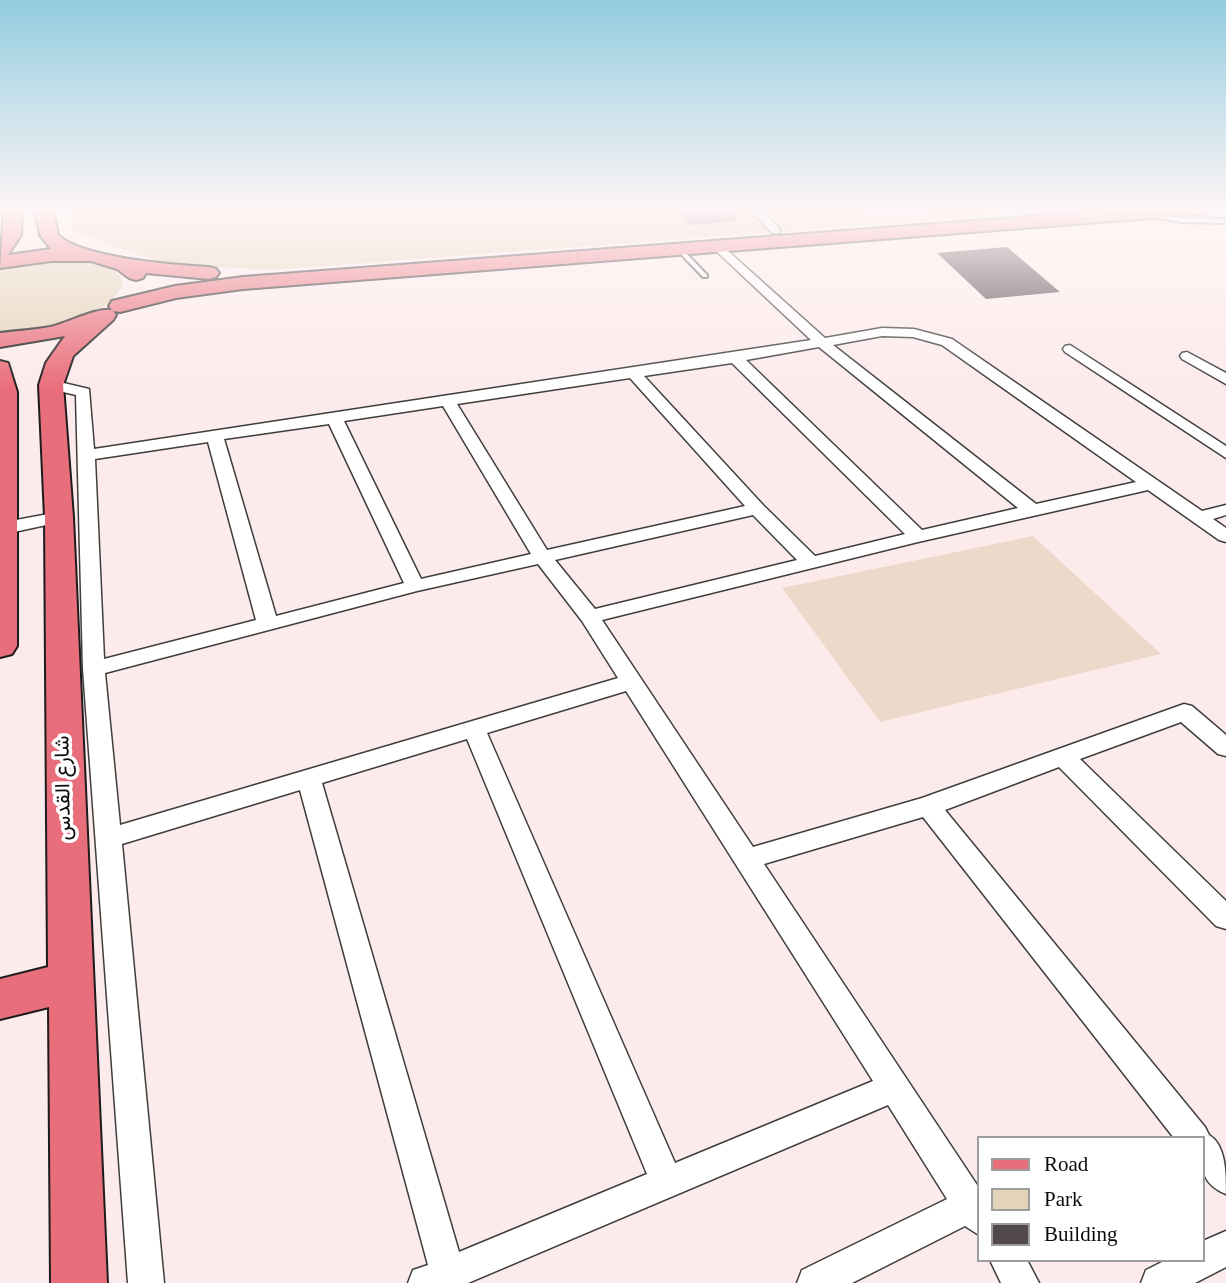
<!DOCTYPE html>
<meta charset="utf-8">
<style>
body{margin:0}
#map{position:relative;width:1226px;height:1283px;overflow:hidden;background:#fdebec;font-family:Georgia,serif}
canvas{display:block}
.legend{position:absolute;left:977px;top:1136px;width:228px;height:126px;box-sizing:border-box;background:#fff;border:2px solid #9d9d9d;margin:0;padding:9px 12px;list-style:none;font-size:21px;color:#0b0b0b}
.legend li{display:flex;align-items:center;gap:14px;height:35px}
.legend b{width:35px;border:2px solid #9d9d9d}
</style>
<div id="map">
<canvas width="1226" height="1283"></canvas>
<ul class="legend">
<li><b style="height:9px;background:#e96e7b"></b>Road</li>
<li><b style="height:19px;background:#e3d3b9"></b>Park</li>
<li><b style="height:19px;background:#52494d"></b>Building</li>
</ul>
</div>
<script>
const g = document.querySelector('canvas').getContext('2d');
g.lineJoin = 'round';
function fillPath(path, color) { g.fillStyle = color; g.fill(path, 'evenodd'); }
function strokePath(path, color, width, dash) { g.strokeStyle = color; g.lineWidth = width; g.lineCap = dash ? 'butt' : 'round'; g.setLineDash(dash || []); g.stroke(path); }
function label(font, color, halo, rows, align = 'center') {
  g.font = font + ' Georgia,Vazirmatn,serif'; g.lineWidth = 7; g.setLineDash([]); g.textBaseline = 'middle'; g.strokeStyle = halo; g.fillStyle = color; for (const [text, x, y, turn = 0] of rows) {
    g.save(); g.translate(x, y); g.rotate((+turn || 0) * Math.PI / 180); g.textAlign = isNaN(turn) ? turn : align; if (halo) g.strokeText(text, 0, 0); g.fillText(text, 0, 0); g.restore();
  }
}
fillPath(new Path2D(`
 M70,209h1004l-801,61 -107,-6 -92,-32z
 M60,260c22,1 41,3 60,15l3,10c-23,40 -82,44 -123,49v-67z`), '#e3d3b9');
fillPath(new Path2D(`
 M856,209h151l-139,11z
 M1033,536l128,118 -281,68 -98,-134z`), '#ebdaca');
fillPath(new Path2D(`
 M674,209h63v12l-48,4z
 M1007,247l53,45 -74,7 -49,-46z`), '#52494d');
const lane = new Path2D(`
 M1152,213l29,5 45,1v4l-45,-1 -31,-6 -1,-1z
 M678,249h4l25,26v2h-4l-25,-26z`);
const street = new Path2D(`
 M749,209h12l19,20v4h-8z
 M718,242l107,96 57,-10 32,1 38,10 250,172 24,-6v10l-13,4 13,9v14l-7,-2 -71,-50 -230,52 -316,78 151,227 169,-49 262,-94 8,2 34,29v21l-8,-2 -37,-32 -101,37 146,142v28l-10,-3 -157,-159 -114,43 260,317 4,8c17,10 17,38 17,59 -29,-12 -23,-30 -23,-56h-29l-251,-321 -159,47 215,324v47l-14,-9 -113,57h-55l5,-13 145,-71 -59,-94 -420,178h-60l5,-13 15,-5 -128,-475 -178,54 42,439h-36l-45,-614 -7,-274 -30,-7 -3,-3 8,-5 38,9 5,60 717,-109 -97,-91v-6zM882,336l31,1 29,8 194,137 -100,22 -203,-159zM819,347l199,161 -96,22 -176,-170zM732,363l173,171 -90,22 -52,-51 -119,-129zM630,378l115,128 -198,44 -90,-146zM443,406l88,148 -110,25 -77,-158zM329,424l75,159 -128,33 -52,-177zM208,442l48,178 -152,39 -9,-200zM753,515l44,45 -202,49 -40,-49zM538,564l44,57 36,57 -498,147 -15,-152 312,-82zM626,691l247,390 -198,82 -188,-430zM467,739l180,435 -188,78 -137,-469z
 M1070,345l156,101v12l-161,-106 -2,-3 2,-3z
 M1187,352l39,21v11l-44,-25 -2,-3 2,-3z
 M59,512l9,5 -3,4 -65,14v-12z
 M1226,1231v36l-31,16h-54l5,-13 20,-10h37v-19z
 M990,1260h37l12,23h-38z`);
const primary = new Path2D(`
 M4,209h18l-1,26 -13,20 43,-6 -11,-14 -5,-26h18l5,26c23,23 117,30 151,32l7,2 3,4 -3,4 -7,2 -63,-6 -3,5 -7,2 -7,-2 -12,-9 -26,-8h-40l-51,7z
 M1130,209h81l-9,5 -959,75 -67,9 -56,14 -7,-1 3,4 -3,5 -40,36 -10,29 10,132 34,766h-56l-2,-276 -49,12v-40l48,-12 -3,-450 -6,-132 7,-22 19,-27 -65,11v-14c16,-2 33,-3 50,-6 17,-4 48,-20 62,-17l-3,-4 3,-5 63,-15 68,-9z
 M0,361l8,2 9,29v254l-5,8 -12,3z`);
strokePath(lane, '#3e3e3e', 4);
strokePath(street, '#3e3e3e', 3);
strokePath(primary, '#1c1c1c', 4);
fillPath(lane, '#fff');
fillPath(street, '#fff');
fillPath(primary, '#e96e7b');
const sky = g.createLinearGradient(0, 0, 0, 389);
sky.addColorStop(0, '#93cce0');
sky.addColorStop(0.54, '#fef6f6');
sky.addColorStop(1, '#fef6f600');
g.fillStyle = sky;
g.fillRect(0, 0, 1226, 389);
label('21px', '#0b0b0b', '#fff', [
 ["شارع القدس",66,788,-91]
]);
</script>
